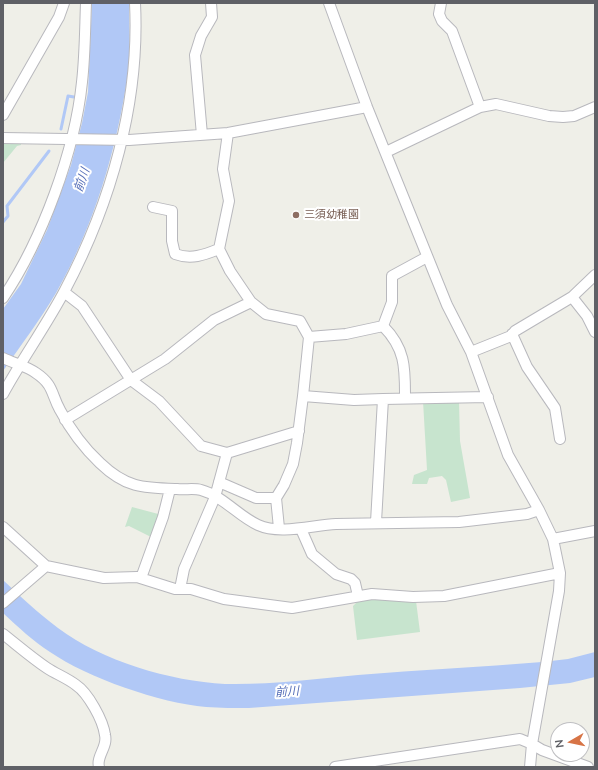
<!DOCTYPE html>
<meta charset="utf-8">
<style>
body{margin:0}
#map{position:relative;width:598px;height:770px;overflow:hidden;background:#efefe8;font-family:Mulish,sans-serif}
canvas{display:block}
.frame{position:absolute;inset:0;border:4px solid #5f6066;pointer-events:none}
.north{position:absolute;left:550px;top:722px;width:40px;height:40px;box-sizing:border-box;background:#fff;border:1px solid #bfbfc2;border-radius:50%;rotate:261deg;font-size:11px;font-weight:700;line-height:16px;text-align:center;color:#5f6066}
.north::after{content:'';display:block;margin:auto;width:14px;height:18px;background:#d77446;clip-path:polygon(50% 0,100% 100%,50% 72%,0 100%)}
</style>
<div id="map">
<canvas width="598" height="770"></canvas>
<div class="frame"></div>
<div class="north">N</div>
</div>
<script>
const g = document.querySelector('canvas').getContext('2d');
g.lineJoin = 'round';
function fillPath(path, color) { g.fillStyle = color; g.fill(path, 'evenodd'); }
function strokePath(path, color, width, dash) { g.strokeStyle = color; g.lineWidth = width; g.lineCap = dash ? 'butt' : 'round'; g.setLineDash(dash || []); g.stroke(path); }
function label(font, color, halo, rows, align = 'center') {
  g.font = font + ' Mulish,"Noto Sans JP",sans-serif'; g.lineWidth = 4; g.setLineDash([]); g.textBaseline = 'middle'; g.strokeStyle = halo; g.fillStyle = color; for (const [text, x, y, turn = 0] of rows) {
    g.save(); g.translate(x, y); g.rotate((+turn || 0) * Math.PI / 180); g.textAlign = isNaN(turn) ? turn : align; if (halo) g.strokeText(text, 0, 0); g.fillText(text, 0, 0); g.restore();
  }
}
fillPath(new Path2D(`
 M3,143h18v2l-4,1 -14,17z
 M423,401h36l1,40 10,57 -19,4 -5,-22 -4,-4 -13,2 -2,6h-15l2,-9 13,-5z
 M132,507l30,8 -9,23 -24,-12 -4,1z
 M371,598l45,3 4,31 -63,8 -4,-34 7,-7z`), '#c7e4ce');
fillPath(new Path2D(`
 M92,3h37c0,23 2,47 -1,70 -11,76 -34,153 -72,220 -16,27 -35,52 -53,78v-62l18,-25 26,-54 24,-65 11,-42 6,-31z
 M3,580c18,17 35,33 55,48 44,33 112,53 167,56 44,1 89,-5 133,-9 61,-5 123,-8 184,-13l26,-3 27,-7v25l-25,6 -50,5 -271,20c-14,0 -29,0 -43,-1 -46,-4 -118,-29 -156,-55 -17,-11 -32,-25 -47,-39z`), '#b1c8f6');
strokePath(new Path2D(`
 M61,129l7,-33 6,1
 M3,222l5,-6 -1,-10 42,-55`), '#b1c8f6', 3);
const minor = new Path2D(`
 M329,3l38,104 80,198 24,47 37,103 31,55 14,29 7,34 -1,18 -27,153 -2,23
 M441,3l-2,11 3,7 10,10 28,76
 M3,115l56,-98 5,-14
 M228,133l-5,36 6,32 -10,48 11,22 21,31
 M202,135l-7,-80 6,-19 11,-19 -1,-14
 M3,138l126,2 99,-7 139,-26
 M386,152l94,-45 16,-3 53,12 14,1 11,-1 21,-9
 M153,207l19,4v30l3,13c16,6 29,1 44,-5
 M64,292l18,14 49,74 28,21 42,45 26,7 72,-22
 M572,297l15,19 8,16
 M3,298c39,-58 72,-147 79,-216 3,-26 3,-53 4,-79
 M383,326c23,23 22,43 22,72
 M512,334l15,33 28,41 5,31
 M309,337l37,-3 37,-8 9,-24v-26l35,-19
 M471,352l40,-16 4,-5 57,-34 23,-22
 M3,358c10,5 24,8 33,15 18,12 15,21 24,37 10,19 24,38 40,53 26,25 43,25 77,26 8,1 17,-1 24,1 22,6 37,26 57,35 22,10 55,0 78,-1l123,-2 68,-8 12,-4
 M3,394c19,-35 43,-68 62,-104 46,-87 75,-188 70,-287
 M383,399l105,-2
 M65,420l100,-61 49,-39 37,-18 15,12 34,7 9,16 -6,59 51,4 29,-1 -7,123
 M219,482l37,16h20
 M3,527l43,39 58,12 33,-1 38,12h16l33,10 68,9 80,-14 41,3 31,-1 116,-23
 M279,528l-3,-30 8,-13 9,-21 4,-21 6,-47
 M301,529l11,25 24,20 15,5 4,4 3,13
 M553,539l42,-8
 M141,578l22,-61 7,-28
 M180,589l4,-20 31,-72 12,-44
 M3,603l43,-37
 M3,634c14,11 29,24 44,34 9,6 20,10 29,17 12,8 27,35 29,50 3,12 -9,21 -6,32
 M335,767l185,-28 12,5 10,6 46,17`);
strokePath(minor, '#b8b8bd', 12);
strokePath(minor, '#fff', 10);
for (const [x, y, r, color] of [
 [296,215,4,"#8d6e63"]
]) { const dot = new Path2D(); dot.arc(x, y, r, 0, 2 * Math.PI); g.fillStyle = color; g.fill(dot); strokePath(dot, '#fff', 1.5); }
label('11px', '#785e54', '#fff', [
 ["三須幼稚園",304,215]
], 'left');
label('italic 12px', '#556eb8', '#fff', [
 ["前川",82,180,-71],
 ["前川",287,692,-4]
]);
</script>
